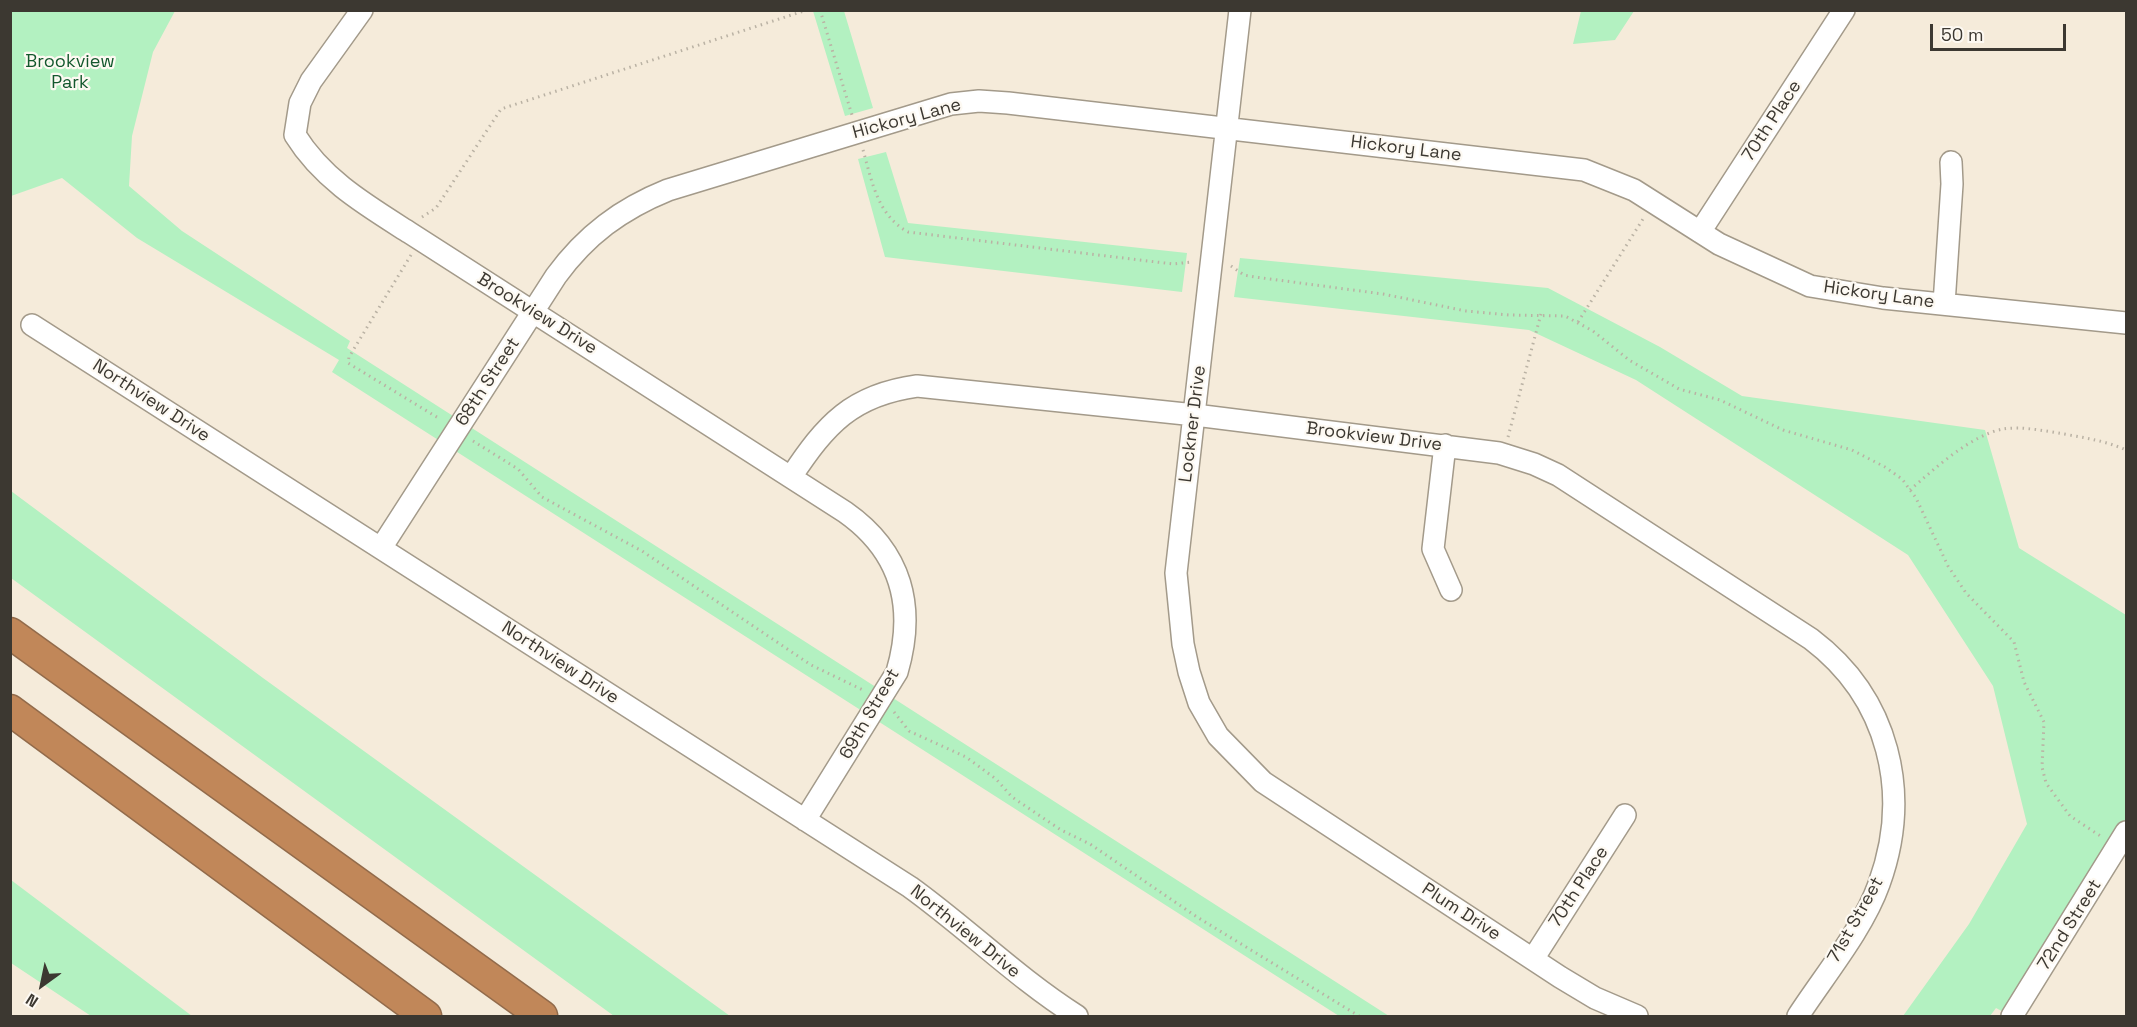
<!DOCTYPE html>
<style>
body{margin:0}
#map{position:relative;width:2137px;height:1027px;overflow:hidden;background:#f5ebda;font-family:"Space Grotesk",sans-serif}
canvas{display:block}
.frame{position:absolute;inset:0;border:12px solid #3c3831;pointer-events:none}
.north{position:absolute;left:12px;top:955px;width:60px;height:60px;-webkit-text-stroke:4px #fdf9f2;paint-order:stroke;rotate:213deg;font-size:16px;font-weight:700;line-height:24px;text-align:center;color:#3c3831}
.north::after{content:'';display:block;margin:auto;width:21px;height:27px;background:#3c3831;clip-path:polygon(50% 0,100% 100%,50% 72%,0 100%)}
.scale{position:absolute;left:1930px;top:24px;width:136px;height:27px;box-sizing:border-box;border:3px solid #3c3831;border-top:0;padding-left:8px;font-size:18px;line-height:21px;white-space:nowrap;color:#3c3831;-webkit-text-stroke:4px #fdf9f2;paint-order:stroke}
</style>
<div id="map">
<canvas width="2137" height="1027"></canvas>
<div class="frame"></div>
<div class="north">N</div>
<div class="scale">50 m</div>
</div>
<script>
const g = document.querySelector('canvas').getContext('2d');
g.lineJoin = 'round';
function fillPath(path, color) { g.fillStyle = color; g.fill(path, 'evenodd'); }
function strokePath(path, color, width, dash) { g.strokeStyle = color; g.lineWidth = width; g.lineCap = dash ? 'butt' : 'round'; g.setLineDash(dash || []); g.stroke(path); }
function label(font, color, halo, rows, align = 'center') {
  g.font = font + ' "Space Grotesk",sans-serif'; g.lineWidth = 4.5; g.setLineDash([]); g.textBaseline = 'middle'; g.strokeStyle = halo; g.fillStyle = color; for (const [text, x, y, turn = 0] of rows) {
    g.save(); g.translate(x, y); g.rotate((+turn || 0) * Math.PI / 180); g.textAlign = isNaN(turn) ? turn : align; if (halo) g.strokeText(text, 0, 0); g.fillText(text, 0, 0); g.restore();
  }
}
fillPath(new Path2D(`
 M10,11h165l-22,41 -21,84 -3,50 53,45 168,110 -3,7 1042,668h-50l-1007,-644 7,-12 -202,-122 -75,-60 -51,18z
 M813,11h31l29,97 -28,8z
 M1581,11v-1l53,1 -19,29 -42,4z
 M886,152l22,71 279,30 -5,39 -297,-35 -27,-98z
 M1240,258l308,30 112,59 82,49 243,34 34,118 107,67v217l-115,184 -15,-8 -6,8h-87l66,-92 58,-100 -34,-138 -85,-131 -272,-175 -107,-50 -295,-33z
 M11,491l252,187 467,338h-116l-603,-438z
 M11,880l181,136h-101l-80,-53z`), '#b3f1c1');
const minor = new Path2D(`
 M362,10l-51,71 -11,22 -5,32c28,45 71,70 115,98l435,279c57,40 71,95 52,160l-92,148
 M1240,10l-64,563 7,71 6,28 10,31 19,33 45,46 297,195 35,21 42,18
 M1700,232l144,-222
 M1944,304l8,-120 -1,-22
 M32,325l878,562c57,41 107,91 167,129
 M1445,445l-12,104 18,41
 M791,477c35,-53 61,-82 126,-91l278,29 304,38 35,11 24,11 253,164c78,59 101,154 68,245 -16,45 -55,92 -81,132
 M381,548l175,-272c30,-41 65,-67 112,-86l283,-86 28,-3 29,2 576,67 50,20 85,54 91,42 73,12 243,25
 M1533,959l92,-144
 M2012,1016l114,-184`);
const highway = new Path2D(`
 M10,633l532,383
 M10,710l416,306`);
strokePath(minor, '#a39a8a', 24);
strokePath(highway, '#926b4b', 33);
strokePath(new Path2D(`
 M820,10l32,105
 M863,150c9,31 14,65 45,82l265,32 19,-2
 M422,217l14,-9 65,-99 306,-99
 M411,255l-62,102 -1,6 92,56
 M1231,266l13,9 11,2 128,17 83,17 43,4 56,1 28,15 36,29 50,29 41,11 63,30 69,20 33,17 17,12 14,19 32,68 18,27 48,49 10,40 20,40 -2,45 4,16 24,33 32,21
 M1578,322l65,-103
 M1508,437l33,-123
 M473,441l45,28 24,28 100,54 169,114 54,26
 M1910,490c24,-21 61,-55 93,-61 19,-3 42,2 61,5 22,4 42,7 62,16
 M894,712l15,19 57,26 30,22 16,18 49,33 29,14 107,73 162,99`), '#bab2a4', 3, [1.5, 4.5]);
strokePath(minor, '#fff', 21);
strokePath(highway, '#c18759', 30);
label('18px', '#13582d', '#fdf9f2', [
 ["Brookview",70,62],
 ["Park",70,83]
]);
label('18px', '#3c3831', '#fdf9f2', [
 ["Hickory Lane",907,119,-15],
 ["70th Place",1772,121,-57],
 ["Hickory Lane",1406,149,7],
 ["Hickory Lane",1879,295,8],
 ["Brookview Drive",537,314,32],
 ["68th Street",488,382,-57],
 ["Northview Drive",151,401,33],
 ["Lockner Drive",1193,424,-83],
 ["Brookview Drive",1374,437,7],
 ["Northview Drive",560,663,33],
 ["69th Street",870,714,-60],
 ["70th Place",1579,887,-57],
 ["Plum Drive",1461,912,33],
 ["71st Street",1856,920,-61],
 ["72nd Street",2070,925,-58],
 ["Northview Drive",965,932,39]
]);
</script>
